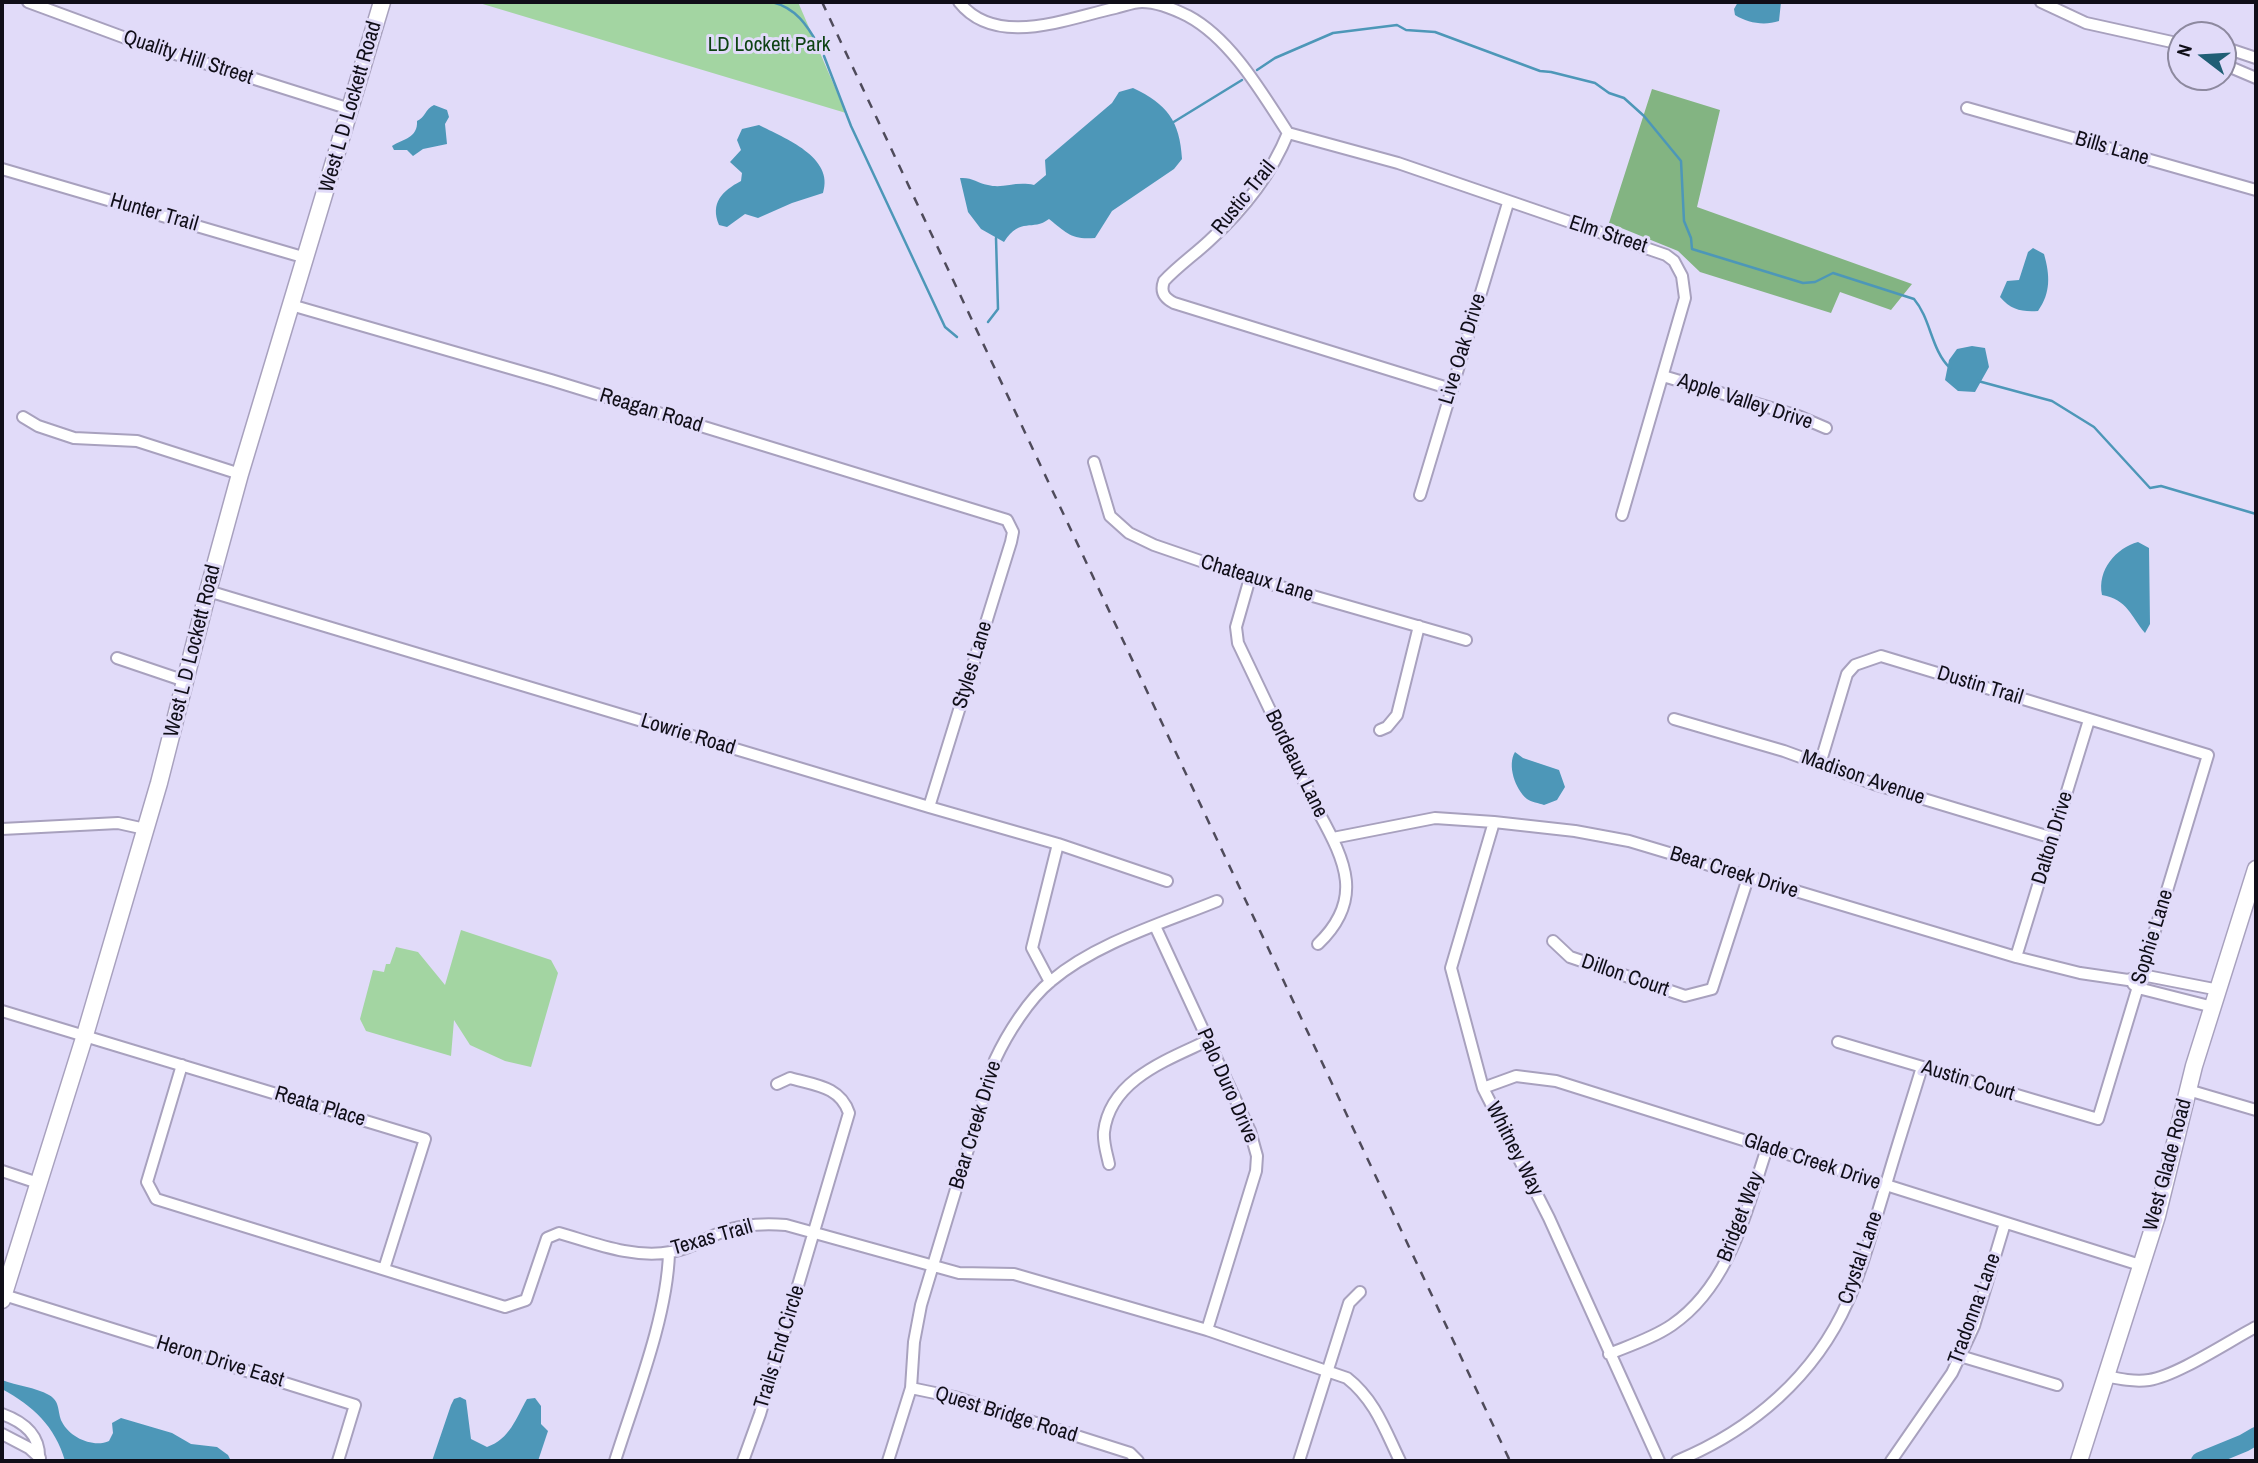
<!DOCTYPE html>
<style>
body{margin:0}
#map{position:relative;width:2258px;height:1463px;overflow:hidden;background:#e1dbf9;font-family:"Archivo Narrow",sans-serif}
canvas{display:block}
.frame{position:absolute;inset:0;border:4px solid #100e18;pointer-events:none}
.north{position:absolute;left:2167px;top:21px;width:70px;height:70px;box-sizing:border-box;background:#e1dbf9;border:2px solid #8d899f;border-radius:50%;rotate:287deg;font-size:19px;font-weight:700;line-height:28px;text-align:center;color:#100e18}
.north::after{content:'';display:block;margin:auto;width:24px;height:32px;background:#205e75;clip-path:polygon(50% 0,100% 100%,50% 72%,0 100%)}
</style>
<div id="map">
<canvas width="2258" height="1463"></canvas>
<div class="frame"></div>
<div class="north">N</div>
</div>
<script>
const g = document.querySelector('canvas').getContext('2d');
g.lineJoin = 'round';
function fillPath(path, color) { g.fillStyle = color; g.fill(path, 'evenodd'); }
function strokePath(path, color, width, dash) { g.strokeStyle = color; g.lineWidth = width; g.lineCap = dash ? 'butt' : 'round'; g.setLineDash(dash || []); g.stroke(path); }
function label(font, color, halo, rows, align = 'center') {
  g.font = font + ' "Archivo Narrow",sans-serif'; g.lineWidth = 6; g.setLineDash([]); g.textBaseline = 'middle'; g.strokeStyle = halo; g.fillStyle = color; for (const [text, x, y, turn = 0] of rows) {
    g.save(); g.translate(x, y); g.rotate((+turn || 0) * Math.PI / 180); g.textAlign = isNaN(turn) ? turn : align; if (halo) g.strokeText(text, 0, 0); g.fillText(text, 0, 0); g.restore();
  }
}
fillPath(new Path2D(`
 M476,2h322l48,111z
 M461,930l90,30 7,13 -27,94 -26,-6 -35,-16 -16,-25 -3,36 -85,-25 -6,-12 13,-49 11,2 2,-8h4l6,-17 22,5 27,33z`), '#a3d5a2');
fillPath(new Path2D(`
 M1652,89l68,21 -23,97 215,77 -21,26 -51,-18 -9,21 -131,-41 -22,-21 -69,-28z`), '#83b482');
fillPath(new Path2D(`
 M1738,2h43l-2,19c-15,5 -31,2 -44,-6l-1,-6z
 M1133,88c34,16 47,33 49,71l-8,10 -62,42 -17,27c-24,2 -28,-5 -46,-19 -17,13 -28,-3 -45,23l-23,-13 -13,-17 -8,-34c12,-1 17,5 28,7 15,4 27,-4 46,0l12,-10 -1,-15 67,-57 7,-11z
 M434,105l13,5 2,7 -4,7 2,20 -24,5 -10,7 -6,-6h-13l-2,-4c11,-7 26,-8 25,-25 8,-3 8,-12 17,-16z
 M759,125c25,13 76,32 64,68l-31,10 -34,15 -13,-4 -18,13 -8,-2c-9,-22 3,-34 22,-44l1,-8 -12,-11 11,-12 -4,-10 5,-11z
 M2033,248l11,6c6,21 7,39 -6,57 -16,1 -27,-1 -38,-14l7,-16 12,-1 9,-28z
 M1972,346l13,2 4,19 -14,25 -17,-1 -13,-11 4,-20 8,-11z
 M2138,542l11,6 1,76 -5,9c-15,-18 -17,-33 -43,-38 -5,-25 14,-47 36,-53z
 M1515,752l8,6 36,12 6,17 -8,13 -13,5c-5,-2 -13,-3 -17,-6 -12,-10 -20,-34 -12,-47z
 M2,1380c15,6 33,7 47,15 12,7 8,17 13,27 8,16 32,26 47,19l4,-8 -1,-10 9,-5 51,15 19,11 26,3 11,8 3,6h-166c-10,-35 -32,-55 -63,-72z
 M460,1397l6,3 5,39 16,8c23,-8 29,-29 40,-48l8,-1 6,8v18l7,7 -10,30h-106l19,-56 3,-6z`), '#4d97b8');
strokePath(new Path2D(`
 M772,2c24,6 35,23 47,44
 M824,56l27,70 94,201 12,10
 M1257,70l18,-12 58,-25 64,-8 9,5 29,2 105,39 11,1 44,11 14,10 15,5 20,18 37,45 3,60 7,17 1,11 111,34 12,-1 18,-9 81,26c17,20 17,51 36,69
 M1172,123l70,-43
 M988,322l10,-13 -2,-71
 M1978,381l74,20 42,26 56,61 11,-2 95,28`), '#4d97b8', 2.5);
strokePath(new Path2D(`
 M2200,1461l44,-18 12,-7`), '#4d97b8', 18);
const minor = new Path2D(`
 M28,2l103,38 219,69
 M959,2c37,47 109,16 156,6 9,-2 18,-6 27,-6 15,0 32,7 46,14 43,23 74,77 100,117 -17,42 -46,78 -79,108 -15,14 -31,25 -45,40 -4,11 0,17 10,22l277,86
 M2041,2l45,21 95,21
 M2223,47l33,11
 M2223,64l33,14
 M1967,108l289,82
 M1288,133l110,30 268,92 8,6 8,15 3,22 -63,217
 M2,169l304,89
 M291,305l260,75 456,140 6,12 -2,10 -82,265
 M1663,376l135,40 28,12
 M23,417l15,9 36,12 63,3 103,33
 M1094,462l16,54 19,17 25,12 96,33 216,62
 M1420,495l88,-292
 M1250,578l-14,49 2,16 81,170c27,49 45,87 -1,131
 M208,591l721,216 129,37 109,37
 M117,658l68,23
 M1674,719l110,32 90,33 179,54
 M1380,730l7,-3 10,-12 22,-89
 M1820,764l27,-90 8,-9 26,-9 327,99 -110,364 -260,-77
 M1494,822l-43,146 32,120 66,130 110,243
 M2,829l116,-6 27,6
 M1333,838l102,-20 59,4 81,9 54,10 387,116 64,16 48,7 14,-5 77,15
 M1155,926l95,205 7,25 -1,15 -49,159
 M1553,941l17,16 115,39 27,-7 36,-111
 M2016,957l73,-237
 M1050,982l-18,-34 26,-104
 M2133,984l5,4 75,19
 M2,1011l423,128 -41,130
 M182,1065l-35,117 9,17 349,108 21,-7 21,-62 12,-5c35,10 74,26 112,19 19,-3 33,-13 51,-20 21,-8 41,-9 64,-7l173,48 55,1 193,56 140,48c28,22 38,52 53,83
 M1483,1088l33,-12 40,5 584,184
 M2188,1090l68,20
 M1109,1164c-2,-10 -6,-21 -5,-32 6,-52 63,-72 103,-91
 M2,1171l36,12
 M4,1295l351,110 -17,56
 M1609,1354c22,-9 44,-16 63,-29 58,-40 74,-114 95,-177
 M1960,1356l97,29
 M2106,1376c14,3 28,6 43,4 28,-4 80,-39 107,-53
 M911,1388l43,9 176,56 8,8
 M2,1414c22,8 39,21 37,47
 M2,1434l27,14 11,10
 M615,1461c20,-64 52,-143 54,-208
 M743,1461l17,-47 89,-301c-9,-27 -35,-28 -59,-35l-13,6
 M888,1461l23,-73 3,-46 7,-37 74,-245c12,-26 34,-61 56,-79 45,-38 112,-58 166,-80
 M1299,1461l50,-158 11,-11
 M1677,1461c75,-31 138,-85 171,-160 15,-33 24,-71 35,-106 12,-43 26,-85 39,-128
 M1891,1461l61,-88 22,-47 31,-103`);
const secondary = new Path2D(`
 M2,1300l83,-265 74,-252 49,-192 32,-117 142,-472
 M2079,1461l78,-245 37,-150 62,-197`);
strokePath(minor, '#a8a1be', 14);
strokePath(secondary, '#a8a1be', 19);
strokePath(minor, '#fff', 10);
strokePath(secondary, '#fff', 16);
strokePath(new Path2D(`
 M822,2l688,1459`), '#4f4b5b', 2.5, [9, 9]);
label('21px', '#0d4212', '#e1dbf9', [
 ["LD Lockett Park",769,45]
]);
label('21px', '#100e18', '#e1dbf9', [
 ["Quality Hill Street",188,58,18],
 ["West L D Lockett Road",351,107,-74],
 ["Bills Lane",2112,149,16],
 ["Rustic Trail",1244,198,-51],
 ["Hunter Trail",154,213,16],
 ["Elm Street",1608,235,18],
 ["Live Oak Drive",1463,349,-73],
 ["Apple Valley Drive",1745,402,18],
 ["Reagan Road",651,411,17],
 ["Chateaux Lane",1257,579,17],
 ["West L D Lockett Road",193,651,-76],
 ["Styles Lane",973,665,-73],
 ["Dustin Trail",1980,686,17],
 ["Lowrie Road",688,735,17],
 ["Bordeaux Lane",1296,764,64],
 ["Madison Avenue",1863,778,19],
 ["Dalton Drive",2053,838,-73],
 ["Bear Creek Drive",1734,873,17],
 ["Sophie Lane",2153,937,-73],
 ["Dillon Court",1625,976,19],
 ["Austin Court",1968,1081,17],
 ["Palo Duro Drive",1227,1086,66],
 ["Reata Place",320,1107,17],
 ["Bear Creek Drive",976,1125,-73],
 ["Whitney Way",1514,1149,63],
 ["Glade Creek Drive",1812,1162,18],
 ["West Glade Road",2168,1165,-75],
 ["Bridget Way",1741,1217,-69],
 ["Texas Trail",712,1238,-16],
 ["Crystal Lane",1861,1258,-71],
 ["Tradonna Lane",1975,1309,-70],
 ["Trails End Circle",780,1347,-73],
 ["Heron Drive East",220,1362,17],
 ["Quest Bridge Road",1006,1415,17]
]);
</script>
